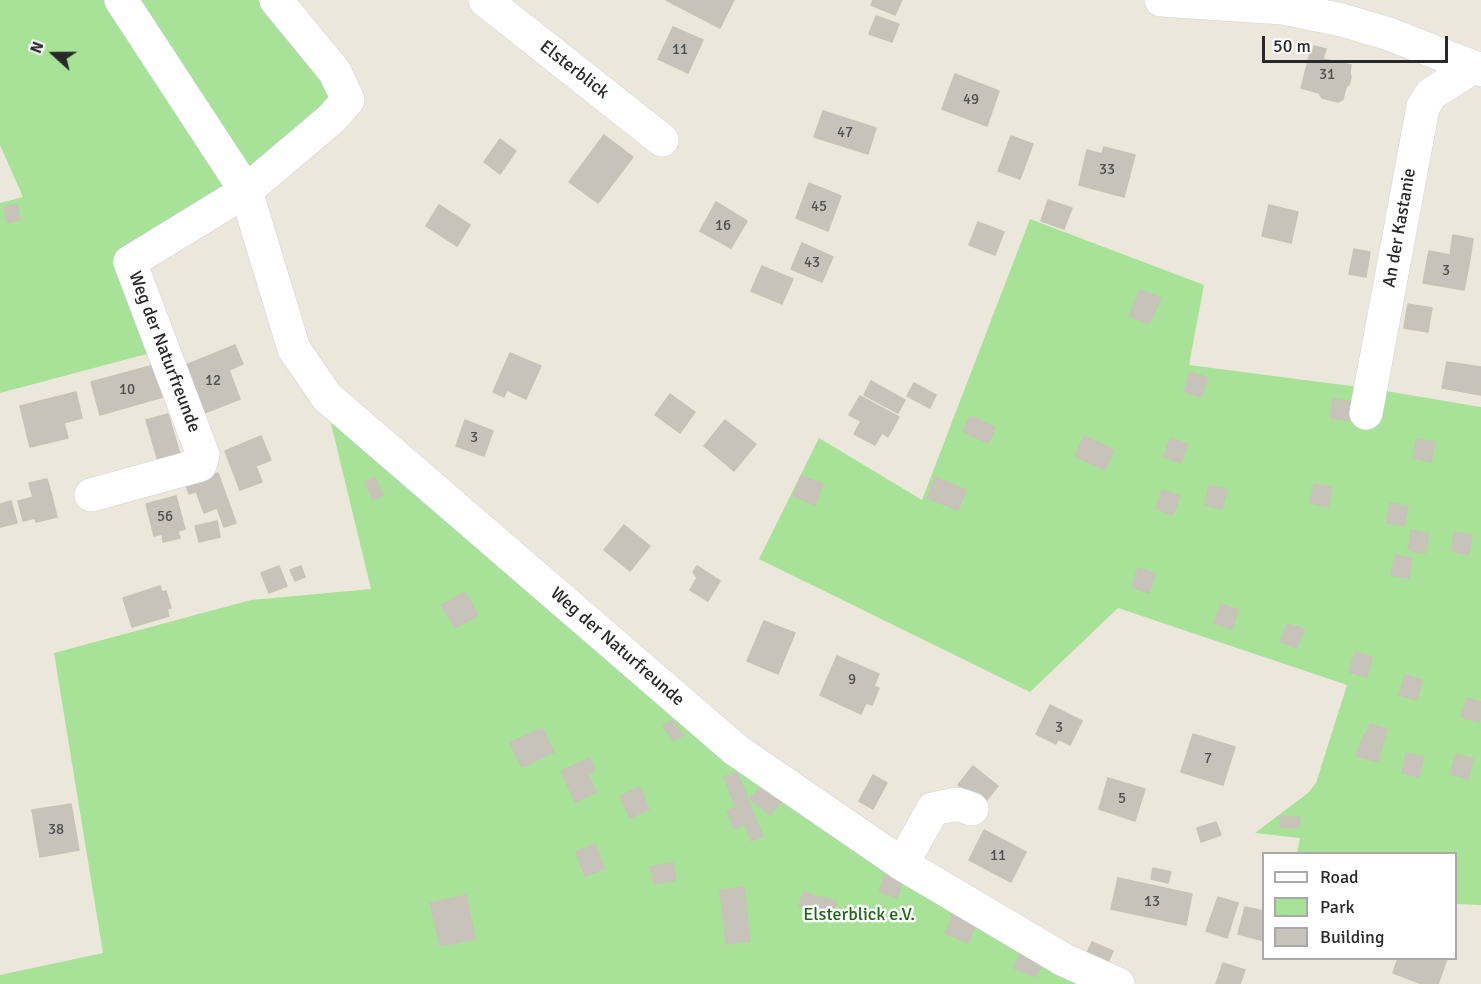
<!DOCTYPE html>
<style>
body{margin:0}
#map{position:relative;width:1481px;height:984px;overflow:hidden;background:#ece7db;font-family:Signika,sans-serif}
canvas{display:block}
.legend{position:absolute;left:1262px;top:852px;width:195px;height:108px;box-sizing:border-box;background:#fff;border:2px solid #a9a9a9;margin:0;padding:8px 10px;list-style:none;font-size:18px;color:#292929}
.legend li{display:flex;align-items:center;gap:12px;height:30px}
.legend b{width:30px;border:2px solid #a9a9a9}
.north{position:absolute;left:24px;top:24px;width:60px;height:60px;-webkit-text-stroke:4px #fff;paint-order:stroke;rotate:291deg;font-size:16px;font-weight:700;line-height:24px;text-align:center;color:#292929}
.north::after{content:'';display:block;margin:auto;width:21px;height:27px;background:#292929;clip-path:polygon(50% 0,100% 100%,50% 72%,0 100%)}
.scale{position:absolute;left:1262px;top:36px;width:186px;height:27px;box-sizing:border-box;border:3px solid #292929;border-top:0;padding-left:8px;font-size:18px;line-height:21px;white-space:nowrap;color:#292929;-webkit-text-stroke:4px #fff;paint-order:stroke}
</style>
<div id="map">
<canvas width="1481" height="984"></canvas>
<ul class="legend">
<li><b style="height:8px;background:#fff"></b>Road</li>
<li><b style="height:16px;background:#a7e298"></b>Park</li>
<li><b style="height:16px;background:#c7c3bb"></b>Building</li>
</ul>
<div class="north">N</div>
<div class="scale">50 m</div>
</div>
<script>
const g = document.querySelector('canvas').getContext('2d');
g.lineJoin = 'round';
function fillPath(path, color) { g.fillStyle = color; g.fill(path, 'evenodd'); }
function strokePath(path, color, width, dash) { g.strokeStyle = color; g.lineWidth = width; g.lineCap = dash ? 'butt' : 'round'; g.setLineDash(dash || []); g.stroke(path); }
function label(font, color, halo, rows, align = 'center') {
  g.font = font + ' Signika,sans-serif'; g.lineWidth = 5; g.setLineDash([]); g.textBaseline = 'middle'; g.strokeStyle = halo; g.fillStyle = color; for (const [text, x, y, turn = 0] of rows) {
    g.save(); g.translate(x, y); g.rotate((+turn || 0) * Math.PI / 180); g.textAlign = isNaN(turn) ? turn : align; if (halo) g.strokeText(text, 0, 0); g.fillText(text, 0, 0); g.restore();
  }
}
fillPath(new Path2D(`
 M0,0h260l27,32 58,86 -221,154 30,80 -154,41v-190l23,-6 -23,-52z
 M1030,219l174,66 -15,80 185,24 107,18v498l-25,-1v-50l-159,-1 3,-15 -45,-5 53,-40 8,-10 31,-98 -229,-77 -88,84 -271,-133 60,-121 103,62z
 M327,407l484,410 257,136 68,31h-1136v-9l103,-22 -49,-300 197,-53 120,-11z`), '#a7e298');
const building = new Path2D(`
 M666,0h68l-14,28z
 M873,0h29l-7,15 -24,-10z
 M876,16l23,8 -7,18 -23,-8z
 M673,27l30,13 -15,33 -30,-14z
 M1314,46l12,3 -3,10 28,6 -1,8 1,4 -2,8 -3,2 -3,12 -5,3 -16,-4 -3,-5 -18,-5 9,-35 2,1z
 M955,74l44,17 -12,35 -45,-17z
 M823,111l53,17 -8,26 -54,-17z
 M604,135l29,22 -35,46 -29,-21z
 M1011,136l22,8 -13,35 -22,-8z
 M500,139l16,12 -16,23 -16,-12z
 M1104,147l31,8 -11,42 -45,-12 8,-35 15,4z
 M809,183l32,13 -13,35 -32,-13z
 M1048,200l24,8 -8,21 -23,-8z
 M716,202l31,19 -16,27 -31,-17z
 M17,204l3,16 -13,3 -3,-16z
 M439,205l31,20 -13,21 -31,-20z
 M1269,205l29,7 -7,31 -29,-7z
 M978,222l26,10 -9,23 -26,-10z
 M1453,235l20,4 -3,20 -20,-4z
 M802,243l31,14 -11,25 -31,-13z
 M1354,249l16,3 -4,25 -17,-3z
 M1429,251l41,8 -6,31 -41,-7z
 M762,266l31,13 -11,25 -31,-13z
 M1140,290l21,8 -12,26 -20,-8z
 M1408,304l24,4 -2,11 -24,-4z
 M1406,315l24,4 -2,13 -24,-4z
 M235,345l8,19 -14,6 11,29 -48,19 -6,-53z
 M510,353l31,13 -15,33 -19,-9 -3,7 -11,-5z
 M1447,362l34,5v28l-39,-7z
 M154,365l9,32 -63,18 -9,-33z
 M1190,372l18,6 -7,19 -17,-5z
 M871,381l34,19 -7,13 -34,-18z
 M914,383l22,12 -6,13 -23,-12z
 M76,392l6,26 -18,5 4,15 -38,9 -10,-41z
 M670,394l25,18 -15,21 -25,-18z
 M860,396l39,21 -11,20 -6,-4 -7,12 -21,-11 7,-13 -12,-6z
 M1333,399l18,3 -3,19 -18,-3z
 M168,414l12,40 -22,7 -12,-41z
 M970,416l25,11 -6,16 -26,-11z
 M465,420l28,11 -9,25 -28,-10z
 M725,420l31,24 -22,27 -30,-25z
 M261,436l10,24 -15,6 6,16 -22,8 -15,-39z
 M1084,436l30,14 -9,20 -30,-14z
 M1170,438l18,6 -7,19 -17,-6z
 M1417,439l18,3 -4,20 -18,-4z
 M204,473l5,14 -20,7 -4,-13z
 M218,473l18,50 -12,4 -18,-49z
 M801,476l22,8 -8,21 -22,-9z
 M375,477l8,18 -10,5 -8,-18z
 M935,477l31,13 -8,20 -31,-12z
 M47,479l4,14 -18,4 -4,-14z
 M1314,484l18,3 -4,20 -18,-4z
 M1209,486l18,3 -5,20 -17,-4z
 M209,487l8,21 -13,5 -8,-22z
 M1162,490l18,6 -7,19 -17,-6z
 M51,493l6,24 -21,5 -6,-24z
 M176,496l9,33 -7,2 2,7 -17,4 -1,-8 -8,2 -8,-32z
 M30,498l5,20 -12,3 -5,-20z
 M11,501l6,22 -17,4v-23z
 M1390,503l18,3 -4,20 -18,-3z
 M217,521l3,16 -21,5 -4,-16z
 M624,525l26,21 -20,25 -26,-21z
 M1411,530l18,4 -4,19 -17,-3z
 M1454,532l18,3 -3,20 -18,-4z
 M1395,555l17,3 -3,20 -18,-3z
 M279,566l8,20 -18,7 -8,-20z
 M301,566l4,11 -10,4 -5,-11z
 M697,566l23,15 -12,20 -18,-11 7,-12 -4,-6z
 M1138,568l17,6 -6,19 -17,-6z
 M160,586l2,6 4,-1 5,17 -4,1 2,7 -37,11 -9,-29z
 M465,592l13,23 -23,13 -14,-23z
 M1221,604l17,6 -6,19 -18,-6z
 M764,621l31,12 -17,41 -31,-13z
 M1287,624l17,5 -7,19 -17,-6z
 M1355,652l17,5 -5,20 -18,-5z
 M837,656l42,18 -5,12 5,2 -7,17 -6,-2 -5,11 -41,-19z
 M1405,675l17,5 -5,20 -18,-5z
 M1467,698l14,4v13l-2,7 -18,-5z
 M1050,705l32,16 -12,24 -12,-6 -2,5 -20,-10z
 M672,720l11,15 -9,6 -11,-15z
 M1370,724l17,5 -9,33 -22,-6 8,-22 2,1z
 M542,728l12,24 -32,15 -12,-24z
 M1193,734l42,13 -12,38 -42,-13z
 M1406,753l18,4 -5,20 -17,-4z
 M1456,754l17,5 -5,20 -18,-5z
 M590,758l5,13 -7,3 8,18 -21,10 -14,-31z
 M973,766l25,20 -15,19 -25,-20z
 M737,772l12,30 -13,6 -12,-31z
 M873,775l14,8 -14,26 -14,-8z
 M1108,778l37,11 -10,32 -36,-12z
 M762,785l20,16 -12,14 -20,-16z
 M640,787l9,22 -19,9 -10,-22z
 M749,802l7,18 -22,9 -7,-18z
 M71,804l8,46 -39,7 -8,-47z
 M1281,816l19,1 -1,11 -19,-1z
 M756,820l7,16 -12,5 -6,-16z
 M1216,822l5,13 -20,7 -4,-14z
 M984,830l42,22 -15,30 -42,-22z
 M595,844l9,25 -19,7 -9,-24z
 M673,863l3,17 -22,4 -4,-17z
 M1153,868l18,4 -3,11 -17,-4z
 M887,870l17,7 -7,21 -18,-7z
 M1118,878l74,16 -6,31 -75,-16z
 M744,887l6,54 -24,3 -6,-54z
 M803,892l34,10 -4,14 -34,-10z
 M466,895l9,44 -35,7 -10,-43z
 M1218,897l20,6 -11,35 -21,-7z
 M1245,907l19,4v30l-26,-7z
 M953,914l23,10 -8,19 -23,-10z
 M1092,942l21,9 -6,14 -21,-10z
 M1020,954l22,9 -6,14 -22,-9z
 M1398,958h48l1,1 -9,25h-16l-29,-11z
 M1223,963l22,7 -5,14h-24z`);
fillPath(building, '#c7c3bb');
strokePath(building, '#c7c3b5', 1.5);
const minor = new Path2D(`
 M276,0l59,72 13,28 -17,19 -85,72 48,158 33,48 409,353 166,114 162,96 54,24
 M485,0l177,140
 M1161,0l122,8 59,12 47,14 92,36
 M1366,413l57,-306 8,-13 30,-19 10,-8
 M91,495l109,-30 3,-10 -73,-193 116,-71 -125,-191
 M902,864l31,-55 24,-5 15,5`);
strokePath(minor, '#d1d2e2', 34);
strokePath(minor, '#fff', 33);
label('15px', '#50504e', null, [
 ["11",680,50],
 ["31",1327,75],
 ["49",971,100],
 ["47",845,133],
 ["33",1107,170],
 ["45",819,207],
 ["16",723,226],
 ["43",812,263],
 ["3",1446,271],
 ["12",213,381],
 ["10",127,390],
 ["3",474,438],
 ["56",165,517],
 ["9",852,680],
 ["3",1059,728],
 ["7",1208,759],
 ["5",1122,799],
 ["38",56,830],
 ["11",998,856],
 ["13",1152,902]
]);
label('18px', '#292929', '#fff', [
 ["Elsterblick",574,70,38],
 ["An der Kastanie",1400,228,-80],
 ["Weg der Naturfreunde",164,352,69],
 ["Weg der Naturfreunde",617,647,41]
]);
label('18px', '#20661a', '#fff', [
 ["Elsterblick e.V.",859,915]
]);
</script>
